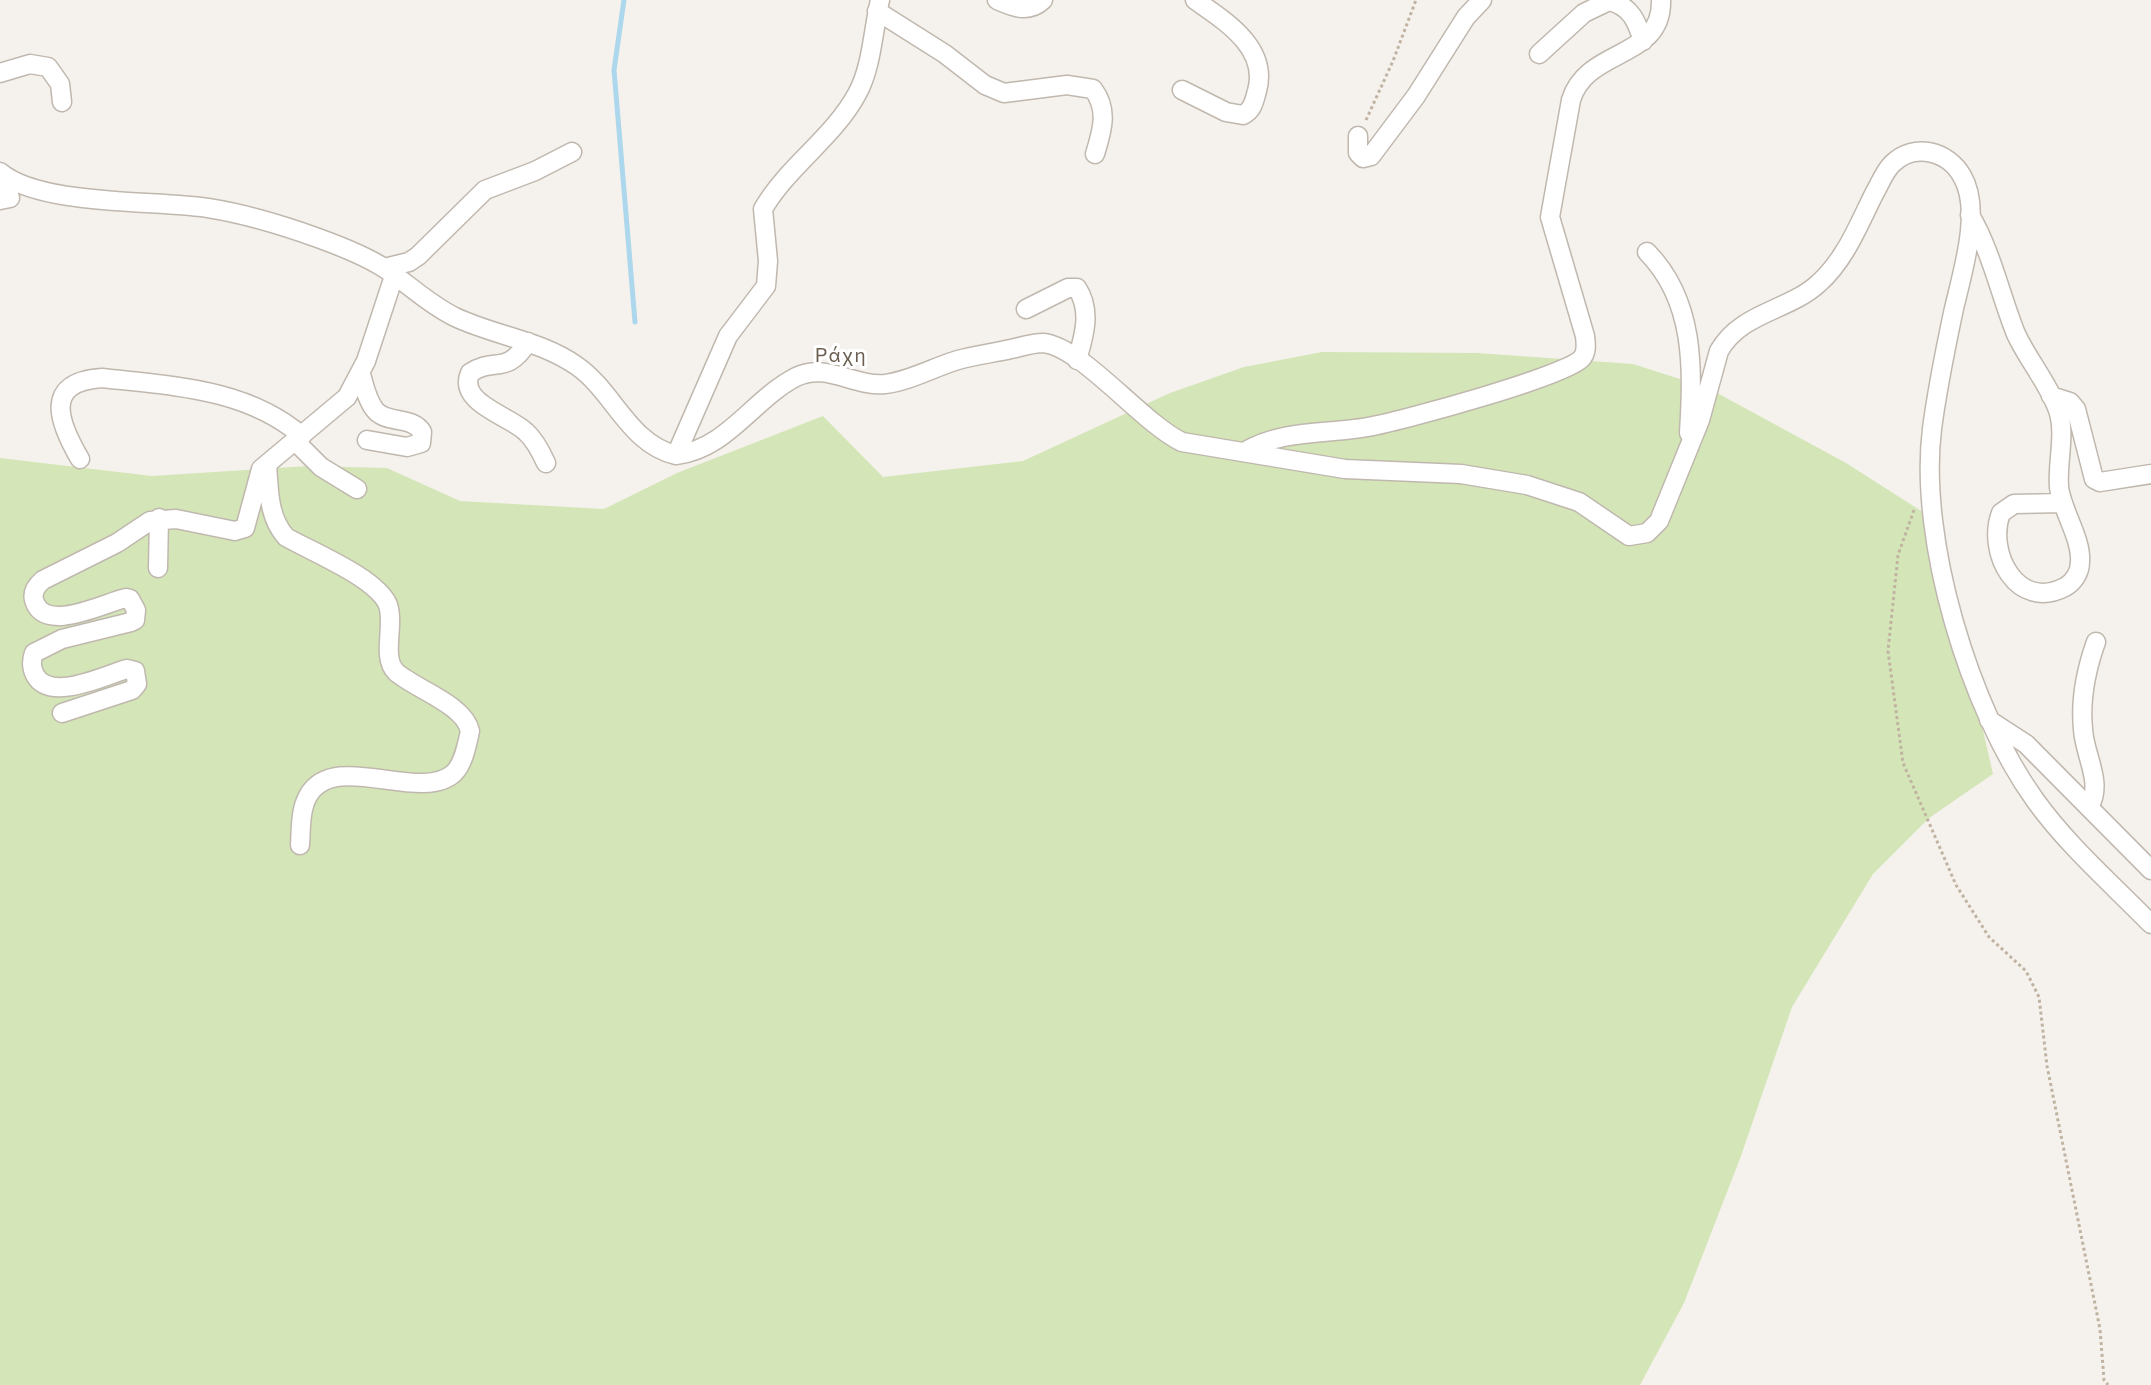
<!DOCTYPE html>
<meta charset="utf-8">
<style>
body{margin:0}
canvas{display:block;background:#f5f1ec}
</style>
<canvas width="2151" height="1385"></canvas>
<script>
const g = document.querySelector('canvas').getContext('2d');
g.lineJoin = 'round';
function fillPath(path, color) { g.fillStyle = color; g.fill(path, 'evenodd'); }
function strokePath(path, color, width, dash) { g.strokeStyle = color; g.lineWidth = width; g.lineCap = dash ? 'butt' : 'round'; g.setLineDash(dash || []); g.stroke(path); }
function label(font, color, halo, rows, align = 'center') {
  g.font = font + ' Commissioner,sans-serif'; g.lineWidth = 6; g.setLineDash([]); g.textBaseline = 'middle'; g.strokeStyle = halo; g.fillStyle = color; for (const [text, x, y, turn = 0] of rows) {
    g.save(); g.translate(x, y); g.rotate((+turn || 0) * Math.PI / 180); g.textAlign = isNaN(turn) ? turn : align; if (halo) g.strokeText(text, 0, 0); g.fillText(text, 0, 0); g.restore();
  }
}
fillPath(new Path2D(`
 M1322,352l155,1 156,11 75,24 138,75 94,60 13,77 40,174 -64,44 -56,56 -81,133 -51,149 -57,147 -44,82h-1640v-927l152,18 156,-10 79,2 73,33 144,8 73,-36 146,-57 60,61 140,-16 147,-68 74,-26z`), '#d4e6b8');
strokePath(new Path2D(`
 M624,0l-10,70 21,252`), '#add7ec', 5);
const minor = new Path2D(`
 M997,0c16,7 31,14 46,0
 M877,11l68,43 40,31 19,8 63,-8 26,4c16,21 9,42 2,65
 M1539,54l45,-41 25,-12c22,5 28,21 34,40
 M0,73l30,-9 18,3 12,17 2,18
 M1182,90l44,22 17,3c10,-5 11,-14 14,-24 12,-43 -32,-70 -62,-91
 M1358,136v17l5,5 8,-2 45,-60 50,-79 16,-17
 M0,172c40,34 155,28 208,36 38,6 74,17 110,30 22,8 46,17 66,30 25,16 44,36 71,49 40,19 85,23 122,49 37,26 52,78 99,89l52,-119 38,-50 2,-25 -5,-52c25,-43 70,-71 94,-115 15,-27 16,-64 23,-94
 M0,200l10,-2 -6,-22
 M1970,215c22,38 30,79 46,119 12,26 32,49 42,76 8,24 -1,52 1,77 3,24 23,52 21,75 0,10 -6,20 -15,25 -48,25 -79,-35 -64,-74l13,-9 49,-1
 M1647,252c48,49 46,116 42,181
 M384,268l25,-6 9,-6 67,-66 50,-19 37,-19
 M1026,309l42,-21h9c15,23 7,48 0,72
 M528,342c-23,35 -33,14 -58,31 -13,30 40,43 56,59 9,8 15,20 20,31
 M361,374c3,11 6,26 14,36 11,14 38,6 47,22l-1,11 -14,4 -40,-7
 M2051,396l19,6 6,7 18,70 6,3 51,-8
 M295,441l26,26 36,22
 M1244,452c39,-24 87,-17 129,-26 31,-6 194,-50 209,-68 5,-6 4,-14 3,-22l-35,-119 21,-117c16,-53 92,-40 90,-100
 M676,455c51,-6 77,-56 120,-78 30,-15 58,10 89,7 25,-3 49,-17 73,-24 17,-5 36,-7 53,-11 10,-2 21,-6 32,-6 38,3 99,80 139,99l163,27 116,5 66,11 52,17 50,34 18,-3 12,-12 41,-101 19,-69c22,-39 70,-40 100,-68 26,-23 40,-59 55,-89 6,-10 10,-22 18,-30 22,-22 56,-13 70,12 21,35 -1,100 -9,137 -8,38 -16,77 -21,116 -14,110 38,281 103,371 33,46 76,83 116,124
 M80,459c-21,-36 -38,-77 22,-81 70,8 144,10 200,58
 M267,464c2,26 1,53 19,73 26,15 91,41 102,68 7,21 -7,52 8,67 19,17 68,32 74,59 -3,13 -6,32 -16,42 -34,31 -120,-24 -146,23 -8,14 -7,34 -8,49
 M158,568l1,-50
 M62,713l70,-23 5,-6 -2,-13 -8,-2c-22,6 -77,34 -92,6 -4,-8 -4,-14 -1,-22l28,-14 69,-17 4,-2 1,-10 -6,-11 -4,-1c-20,4 -82,37 -92,2 -2,-8 3,-15 9,-20l74,-37 33,-22 26,-2 59,12 10,-3 16,-59 86,-72 19,-36 28,-85
 M1989,720l37,24 125,126
 M2090,805c13,-23 -6,-51 -7,-76 -3,-30 3,-59 13,-87`);
strokePath(minor, '#c0b8ae', 21);
strokePath(new Path2D(`
 M1366,120l27,-59 23,-61
 M1914,510l-16,45 -10,96 15,112 53,122 33,52 37,34 13,26 8,69 53,263 4,51 4,5`), '#c0b3a1', 3, [3, 3]);
strokePath(minor, '#fff', 18);
g.letterSpacing = '1.5px';
label('20px', '#6b5f51', '#fff', [
 ["Ράχη",841,355]
]);
g.letterSpacing = '0px';
</script>
